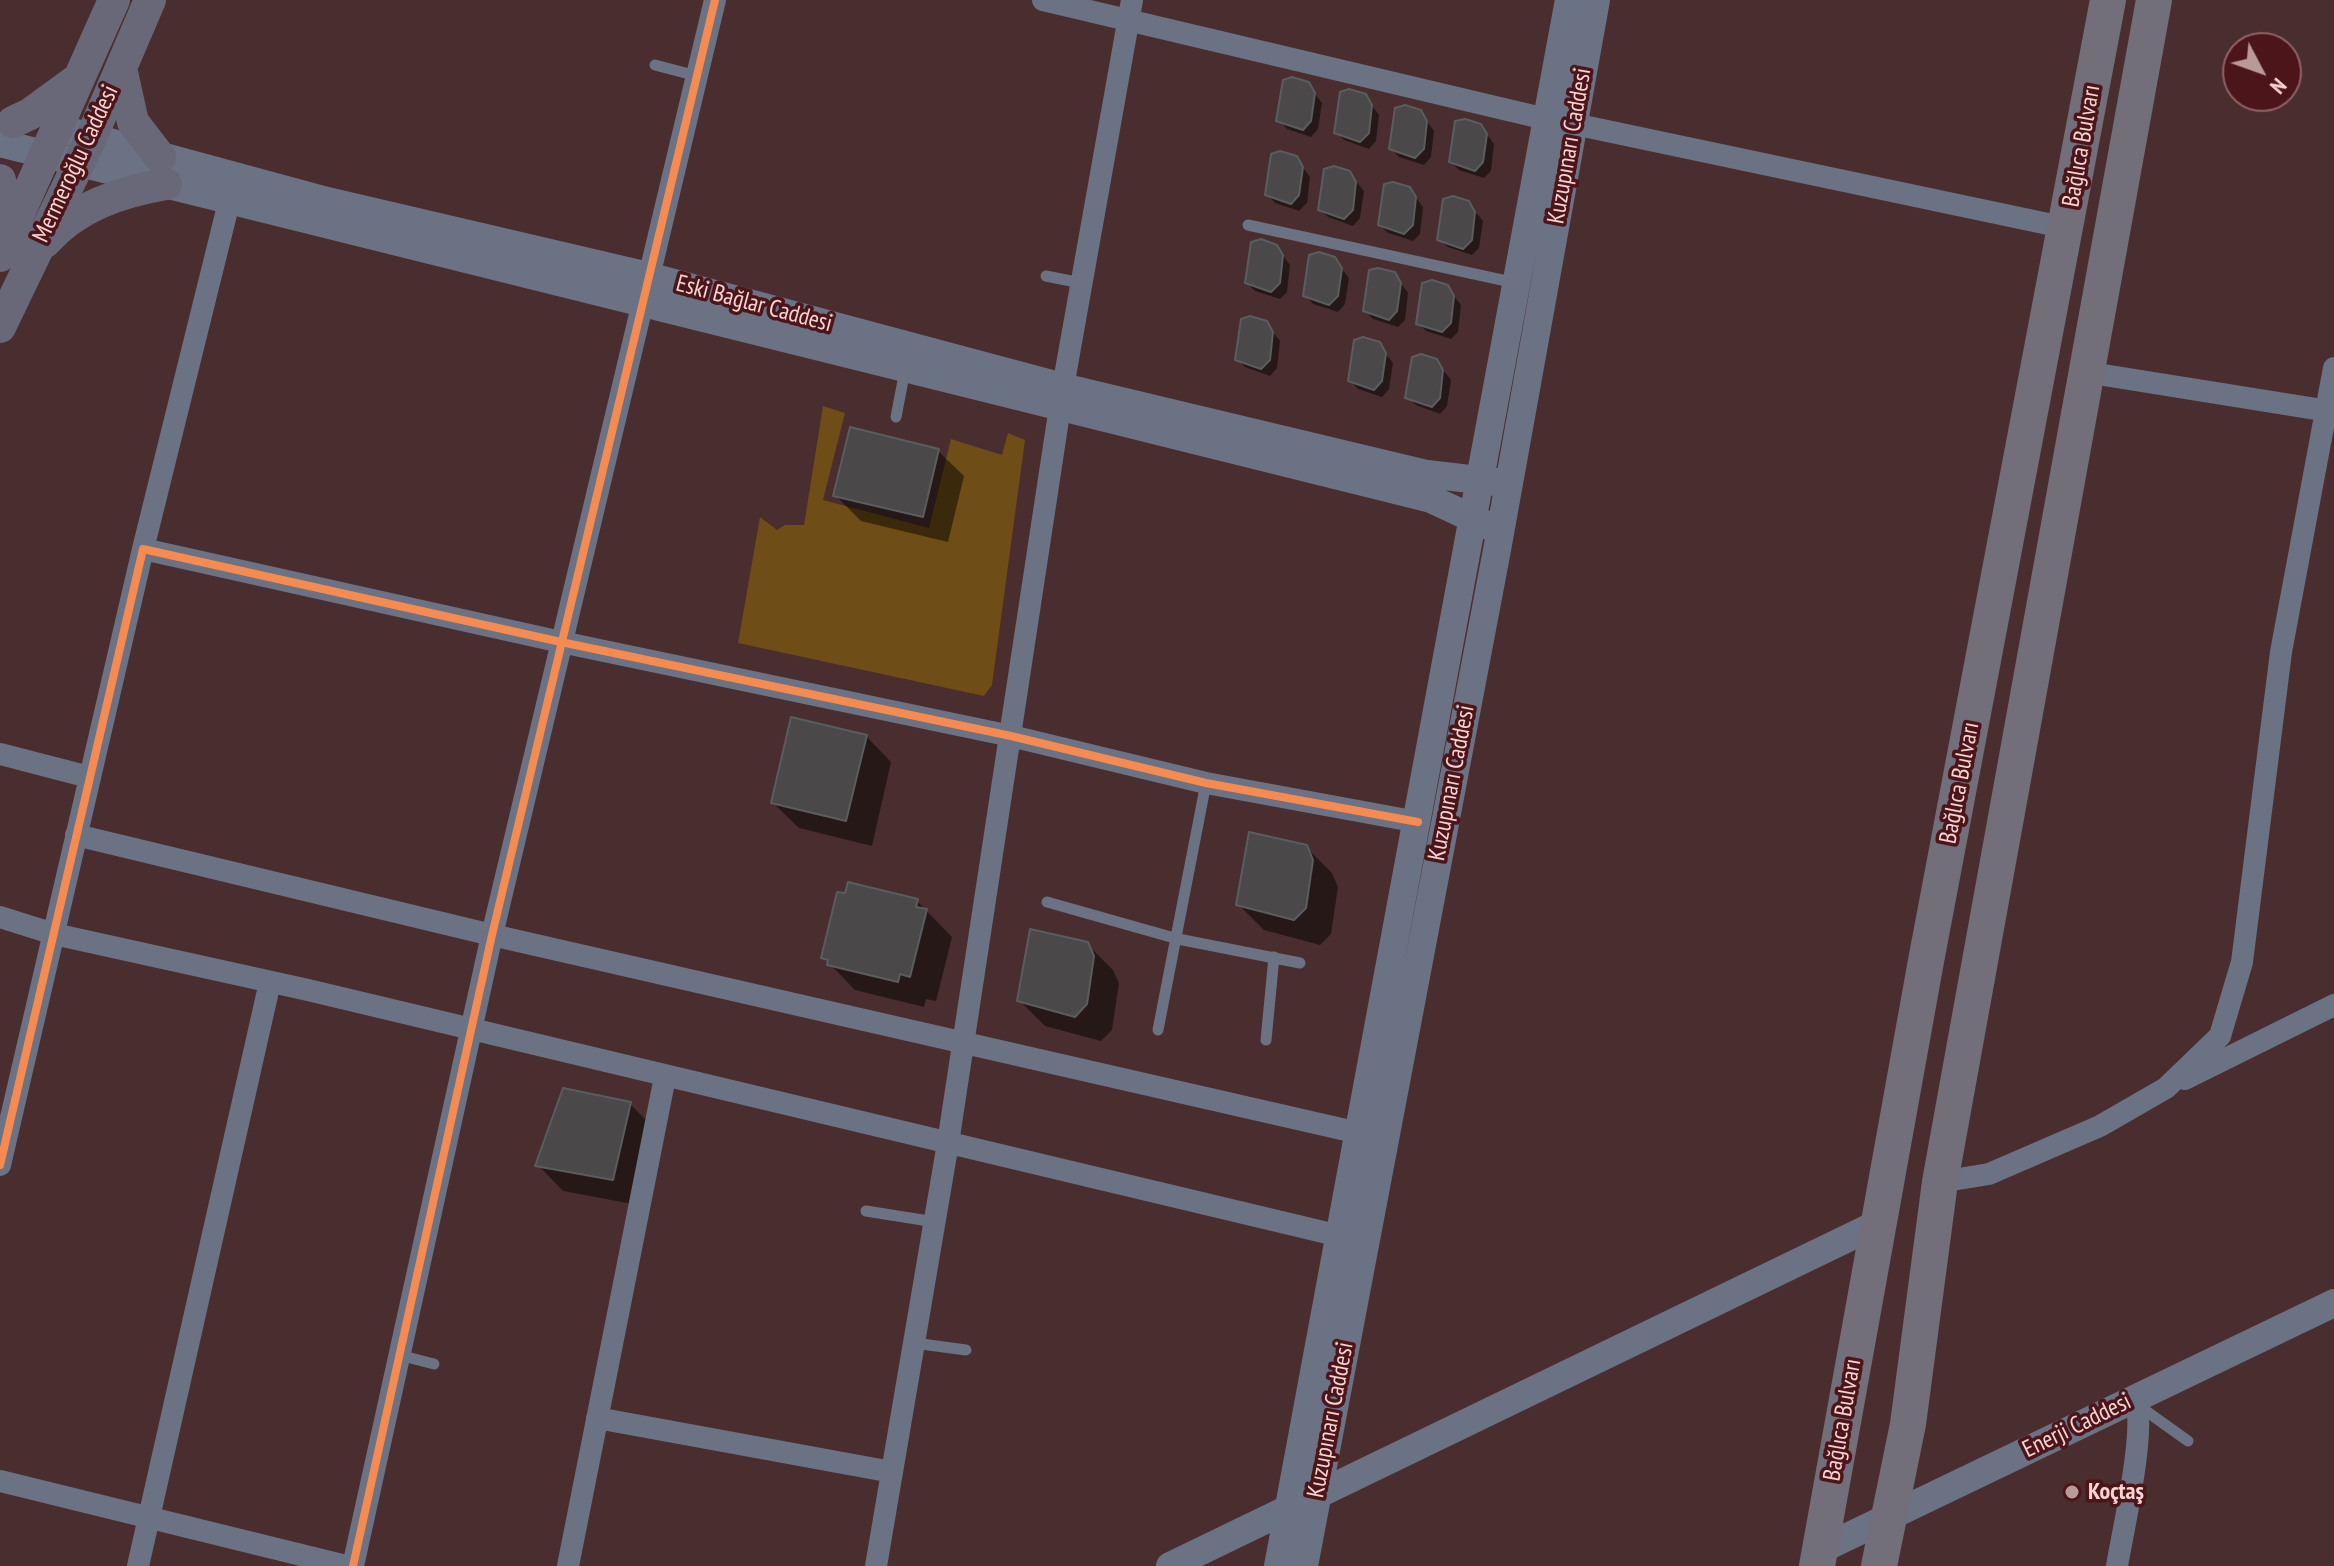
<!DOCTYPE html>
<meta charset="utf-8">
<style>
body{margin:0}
#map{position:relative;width:2334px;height:1566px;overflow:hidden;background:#4a2d2e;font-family:"PT Sans Narrow",sans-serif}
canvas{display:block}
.north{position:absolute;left:2222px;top:32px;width:80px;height:80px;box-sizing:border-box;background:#4b151a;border:2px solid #906164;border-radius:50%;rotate:131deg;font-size:22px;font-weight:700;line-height:32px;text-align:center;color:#f7d3d2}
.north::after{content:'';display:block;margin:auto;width:28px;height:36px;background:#ba9999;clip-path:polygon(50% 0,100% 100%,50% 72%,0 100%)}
</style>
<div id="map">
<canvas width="2334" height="1566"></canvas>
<div class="north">N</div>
</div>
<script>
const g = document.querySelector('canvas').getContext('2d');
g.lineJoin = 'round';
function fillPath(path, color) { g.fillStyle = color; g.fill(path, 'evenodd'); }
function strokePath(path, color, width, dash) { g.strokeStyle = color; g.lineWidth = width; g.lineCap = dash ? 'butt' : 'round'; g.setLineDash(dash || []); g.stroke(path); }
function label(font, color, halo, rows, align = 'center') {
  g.font = font + ' "PT Sans Narrow",sans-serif'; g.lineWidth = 7; g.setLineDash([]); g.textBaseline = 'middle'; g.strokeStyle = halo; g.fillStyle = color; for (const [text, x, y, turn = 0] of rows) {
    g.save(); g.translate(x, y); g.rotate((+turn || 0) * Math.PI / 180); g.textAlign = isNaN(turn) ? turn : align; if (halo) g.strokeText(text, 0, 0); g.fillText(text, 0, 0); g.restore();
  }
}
fillPath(new Path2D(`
 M823,406l22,7 -22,87 106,28 22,-89 51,16 6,-22 17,7 -33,245 -8,11 -246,-53 22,-126 17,13 8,-5h19z`), '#6e4d16');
fillPath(new Path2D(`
 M1307,84l15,19 -4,26 -7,8 -24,-8 -8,-9z
 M1365,96l14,19 -3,26 -7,8 -25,-9 -8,-8z
 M1420,112l14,19 -3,26 -7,8 -25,-8 -8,-9z
 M1480,125l14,19 -3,27 -7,7 -25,-8 -8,-8z
 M1296,158l14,19 -3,26 -8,8 -24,-8 -8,-9z
 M1349,173l15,18 -4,27 -7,8 -25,-9 -8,-8z
 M1409,188l14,19 -3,27 -7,7 -25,-8 -8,-8z
 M1468,203l15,18 -4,27 -7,7 -24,-8 -9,-8z
 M1276,246l14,19 -3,27 -7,7 -25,-8 -8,-8z
 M1334,259l15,19 -4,26 -7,8 -25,-8 -8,-9z
 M1394,274l14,19 -3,27 -7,7 -25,-8 -8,-8z
 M1447,287l14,18 -3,27 -7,7 -25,-8 -8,-8z
 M1266,323l14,18 -3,27 -7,8 -25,-9 -8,-8z
 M1378,344l15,19 -4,26 -7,8 -24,-8 -8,-9z
 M1436,361l15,19 -4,26 -7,8 -24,-9 -9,-8z
 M938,451l26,25 -16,66 -87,-21 -26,-26z
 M866,736l25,26 -19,84 -73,-18 -26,-25z
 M1306,847l26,26 6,14 -7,47 -11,11 -56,-15 -26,-26z
 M917,901l35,36 -16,64 -10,-2 -2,8 -69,-17 -32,-33z
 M1087,944l26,26 6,13 -7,47 -11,11 -56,-15 -26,-26z
 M630,1104l26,26 -18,75 -75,-14 -25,-26z`), '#0007');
const building = new Path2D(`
 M1292,77l17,5 6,11 -4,28 -8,9 -27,-9 7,-41z
 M1349,89l17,5 6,11 -3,28 -9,9 -26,-9 6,-41z
 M1405,105l16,5 6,11 -3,28 -9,9 -26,-9 6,-41z
 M1465,119l16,5 6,10 -4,28 -8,9 -26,-9 6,-41z
 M1280,151l17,5 6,11 -4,28 -8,9 -26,-9 6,-41z
 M1334,166l16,5 6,11 -3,28 -9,9 -26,-9 6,-41z
 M1393,182l17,5 6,10 -3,28 -9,9 -26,-9 6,-41z
 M1453,196l16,5 6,11 -3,28 -9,9 -26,-9 6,-41z
 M1261,239l16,6 6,10 -3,28 -9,9 -26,-9 6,-41z
 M1319,252l16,5 7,11 -4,28 -9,9 -26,-9 6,-41z
 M1378,268l17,4 6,11 -4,28 -8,9 -26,-9 6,-41z
 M1432,280l16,5 6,11 -3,27 -9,9 -26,-8 6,-41z
 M1250,316l17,5 6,11 -3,28 -9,9 -26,-9 6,-41z
 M1363,337l17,5 6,11 -4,28 -8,9 -26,-9 6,-41z
 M1421,354l16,5 6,11 -3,28 -8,9 -27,-9 7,-41z
 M850,427l89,22 -16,68 -90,-21z
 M791,717l76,18 -21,86 -75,-18z
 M1249,832l58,13 6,15 -7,48 -12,12 -58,-15z
 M848,882l70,17 -2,8 11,2 -17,68 -10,-3 -2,8 -71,-17 1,-5 -7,-2 16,-66 8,1z
 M1030,929l58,13 6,14 -7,48 -12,13 -58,-16z
 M563,1088l68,14 -18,78 -78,-14z`);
fillPath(building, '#4a4849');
strokePath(building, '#595d5e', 2);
strokePath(new Path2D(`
 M655,65l42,11
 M1248,225l268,58
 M1046,276l35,7
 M896,417l9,-47
 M1047,902l131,37 122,24
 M1158,1030l48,-247
 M1266,1040l8,-83
 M866,1211l69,11
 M914,1343l52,7
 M399,1355l35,9
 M2139,1406l49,35`), '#6b7283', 11);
strokePath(new Path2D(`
 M1043,0l503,119
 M1574,124l493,104
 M2085,372l249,40
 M143,549l90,-363
 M0,754l89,23
 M76,835l416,100 867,198
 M0,917l54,17 254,56 1032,246
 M2185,1079l149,-74
 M0,1165l143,-616 418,93 450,94 195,47 212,39
 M1940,1182l49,-8 111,-48 66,-38 54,-52 22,-74 39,-310 53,-284
 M597,1418l295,54
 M0,1481l346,85
 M138,1566l132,-584
 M353,1566l139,-631 223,-935
 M568,1566l97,-489
 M876,1566l72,-423 115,-756 69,-387
 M2117,1566c6,-36 30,-139 18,-168`), '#6b7283', 22);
strokePath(new Path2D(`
 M69,131l258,70 321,75 415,111 364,87 69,8
 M0,143l1431,356 58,27
 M1820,1550l514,-247
 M1170,1566l709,-343
 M1278,1566l291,-1566
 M1304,1566l193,-1016 99,-550`), '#6b7283', 28);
strokePath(new Path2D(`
 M121,68l12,54 27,35
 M13,122l17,-8 48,-35
 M0,180l10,55
 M45,242c32,-36 75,-50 121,-58
 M0,256l114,-256
 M0,327l91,-189 59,-138`), '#696879', 32);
strokePath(new Path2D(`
 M1817,1566l109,-605 182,-961
 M1879,1566l29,-142 32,-242 214,-1182`), '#726e7a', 36);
strokePath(new Path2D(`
 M0,1165l143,-616 418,93 450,94 195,47 212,39
 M353,1566l139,-631 223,-935`), '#f68b52', 8);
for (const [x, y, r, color] of [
 [2072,1492,8,"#ba9999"]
]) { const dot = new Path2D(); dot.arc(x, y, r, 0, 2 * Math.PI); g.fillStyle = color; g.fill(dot); strokePath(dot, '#4b151a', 3); }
label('24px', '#f7d3d2', '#4b151a', [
 ["Kuzupınarı Caddesi",1570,146,-80],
 ["Bağlıca Bulvarı",2082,146,-80],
 ["Mermeroğlu Caddesi",76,164,-65],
 ["Eski Bağlar Caddesi",754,304,15],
 ["Kuzupınarı Caddesi",1452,783,-79],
 ["Bağlıca Bulvarı",1960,783,-79],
 ["Kuzupınarı Caddesi",1331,1420,-79],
 ["Bağlıca Bulvarı",1843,1420,-80],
 ["Enerji Caddesi",2077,1426,-26]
]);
label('bold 24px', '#f7d3d2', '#4b151a', [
 ["Koçtaş",2088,1492]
], 'left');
</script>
